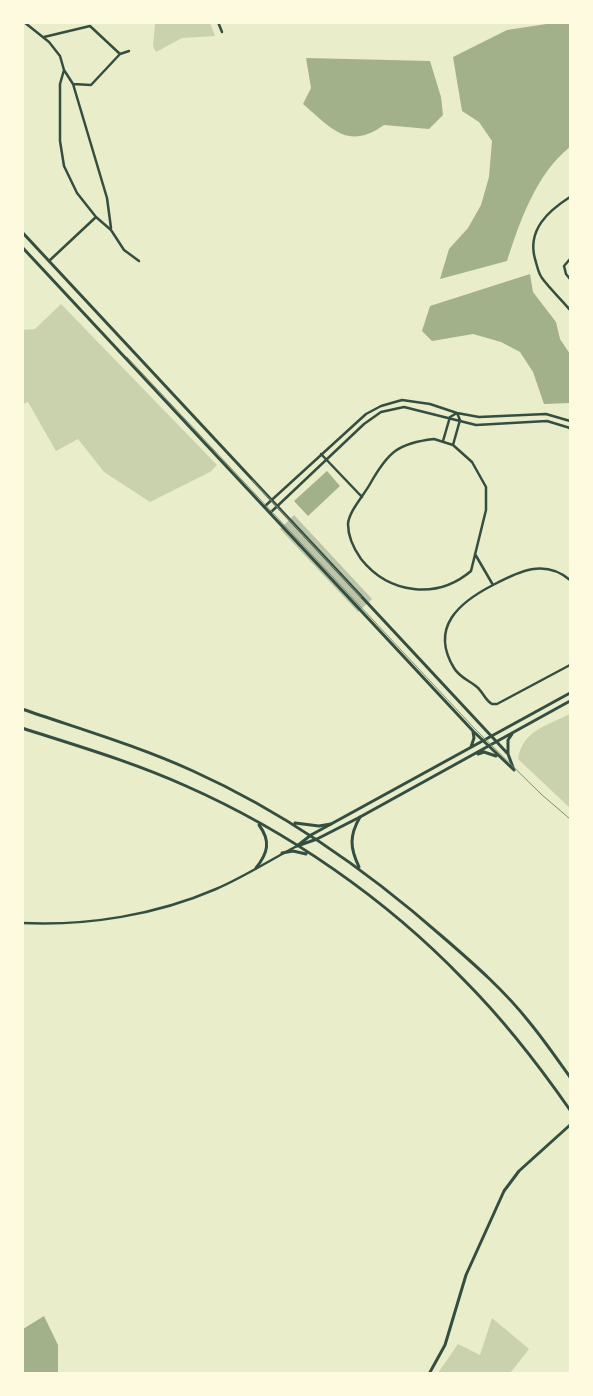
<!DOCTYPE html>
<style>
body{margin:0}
#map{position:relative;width:593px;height:1396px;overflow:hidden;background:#e9edc9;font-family:Figtree,sans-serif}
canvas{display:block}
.frame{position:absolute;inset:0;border:24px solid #fefae0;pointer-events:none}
</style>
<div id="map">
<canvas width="593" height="1396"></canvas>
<div class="frame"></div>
</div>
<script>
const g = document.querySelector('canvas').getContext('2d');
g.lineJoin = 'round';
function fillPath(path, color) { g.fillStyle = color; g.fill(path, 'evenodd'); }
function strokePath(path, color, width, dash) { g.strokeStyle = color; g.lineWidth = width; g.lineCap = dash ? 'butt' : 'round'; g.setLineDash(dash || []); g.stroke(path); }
fillPath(new Path2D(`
 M152,23h58l5,13 -33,2 -26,14 -3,-6 2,-22z
 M61,304l156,161 -7,7 -60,30 -46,-30 -26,-33 -22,12 -28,-49 -5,2 -1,-74 13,-1z
 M570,714v94l-52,-49c4,-28 30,-34 52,-45z
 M492,1318l37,31 -19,24h-72l20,-29 22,11z`), '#cad2ad');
fillPath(new Path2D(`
 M553,23h17v124c-34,27 -50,74 -63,114l-67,18 9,-30 19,-21 13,-23 8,-28 3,-36 -13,-19 -17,-11 -9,-54 54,-27z
 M306,58l124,3 11,36 2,18 -14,14 -45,-4c-36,26 -53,3 -81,-21l8,-16z
 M530,274l3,18 23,30 4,17 10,15v49l-26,1 -11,-32 -13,-20 -19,-10 -28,-8 -41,7 -10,-10 8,-25z
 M327,471l13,15 -32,30 -14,-15z
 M44,1316l14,29v28h-34l-1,-44z`), '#a3b18a');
fillPath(new Path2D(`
 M294,515l78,84 -14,13 -78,-83z`), '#bcc5a7');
strokePath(new Path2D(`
 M24,22l25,20 11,14 4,14 -4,14v57l4,25 13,27 19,24 15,13 13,20 15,11
 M218,22l4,10
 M44,37l46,-11 30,28
 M64,70l9,14 34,114 4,30
 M73,84l18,1 29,-31 9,-3
 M570,197c-22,14 -43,33 -35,62 2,6 3,14 7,19 8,11 19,21 28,32
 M570,259l-6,7 2,8 4,5
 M49,261l47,-44
 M434,439l19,6 19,17 14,25v23l-15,61c-34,29 -82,23 -110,-12 -7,-10 -13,-22 -13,-35 1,-13 16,-29 22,-40 18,-32 28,-41 64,-45z
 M443,441l7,-24 7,-4 3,7 -7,25
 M321,454l41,43
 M264,507l102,-93 15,-8 21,-6 28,4 27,9 22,4 67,-3 24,7
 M270,513l94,-89 17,-12 23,-5 72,18 71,-4 23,7
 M475,554l18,31
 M570,580c-26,-22 -52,-8 -77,5 -33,17 -64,42 -39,83 6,10 15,12 23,19 6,5 8,13 15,17h5l73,-39
 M22,923c66,3 134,-8 194,-34 28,-12 54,-29 81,-43`), '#344e41', 2.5);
strokePath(new Path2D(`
 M22,232l486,522 6,16
 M22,247l451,484 40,38
 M471,747l3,-9 -1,-6
 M478,754l6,-2 12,4
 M508,754v-14l4,-6
 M300,845l17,-6 43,-22 210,-116
 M297,846l14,-11 259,-142
 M429,1374l16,-29 21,-70 38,-84 15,-20 51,-46`), '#344e41', 3);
strokePath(new Path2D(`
 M22,709c58,20 116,37 171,62 93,42 175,100 251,167 30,26 61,53 86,85 14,17 27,36 40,54
 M22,728c56,18 111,34 164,58 102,45 200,113 277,193 40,40 75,85 107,131
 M295,823l24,3 12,-2
 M282,853l11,-2 13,3
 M359,867c-9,-19 -10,-31 1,-50
 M256,868c12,-15 15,-27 3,-43`), '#344e41', 3);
strokePath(new Path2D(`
 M127,357l348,372 66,65 29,25
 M252,480l109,117`), '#7c8e77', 1);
</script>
